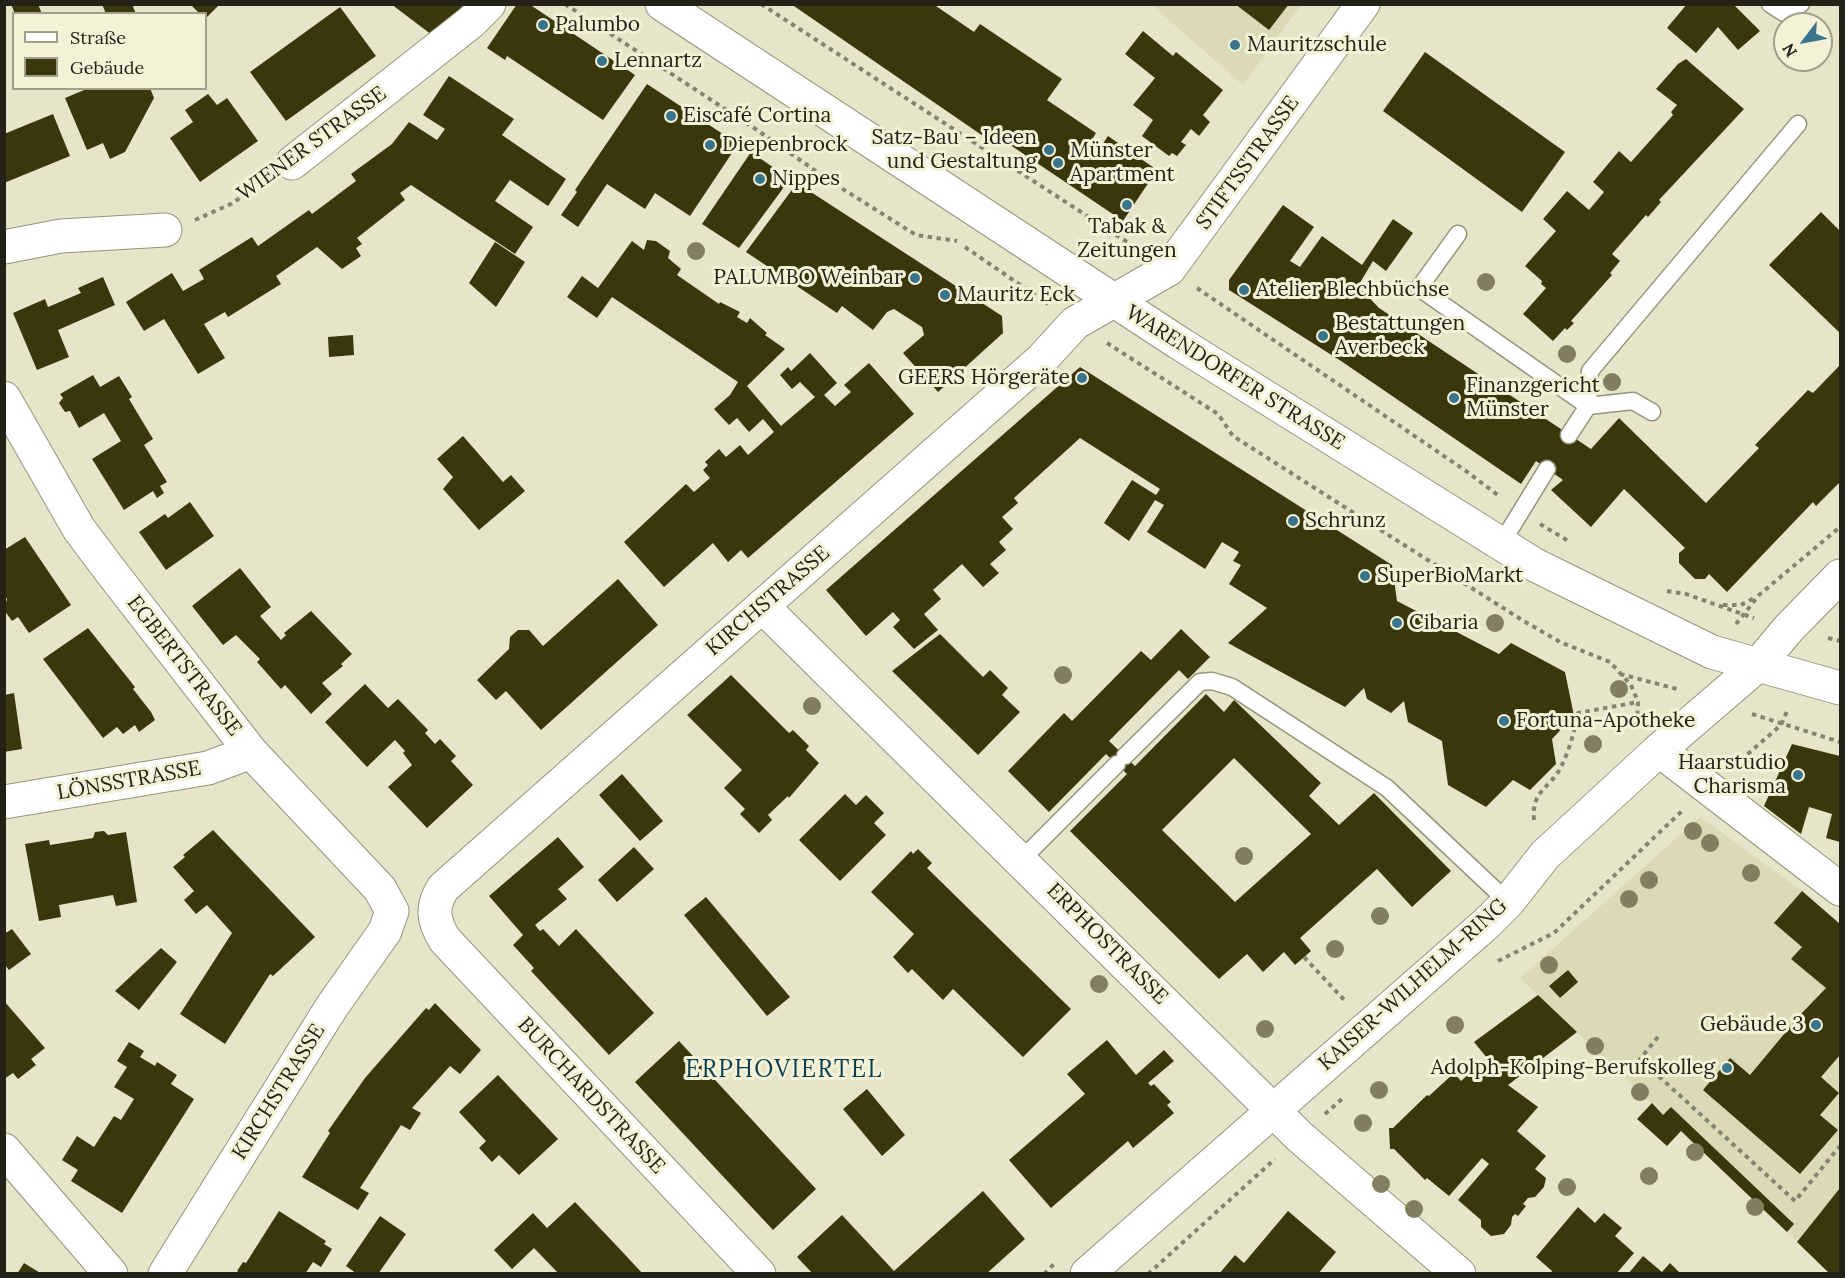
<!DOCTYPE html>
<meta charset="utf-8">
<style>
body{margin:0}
#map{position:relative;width:1845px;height:1278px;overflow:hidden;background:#e6e5c9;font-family:Lora,serif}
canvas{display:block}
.frame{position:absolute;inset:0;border:6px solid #232218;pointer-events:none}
.legend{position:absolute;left:12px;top:12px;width:195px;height:78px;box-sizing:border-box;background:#f3f2d6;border:2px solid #a09f8a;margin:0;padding:8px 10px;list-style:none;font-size:18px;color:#232218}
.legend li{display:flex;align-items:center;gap:12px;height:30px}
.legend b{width:30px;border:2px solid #a09f8a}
.north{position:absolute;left:1773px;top:12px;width:60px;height:60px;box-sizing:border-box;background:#f3f2d6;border:2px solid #a09f8a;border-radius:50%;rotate:238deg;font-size:16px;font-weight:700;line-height:24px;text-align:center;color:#232218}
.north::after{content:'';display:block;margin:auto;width:21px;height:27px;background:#39748c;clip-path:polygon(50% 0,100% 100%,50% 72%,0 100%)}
</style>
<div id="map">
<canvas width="1845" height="1278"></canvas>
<div class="frame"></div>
<ul class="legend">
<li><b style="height:8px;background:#fff"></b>Straße</li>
<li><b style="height:16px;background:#3b370c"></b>Gebäude</li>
</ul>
<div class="north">N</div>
</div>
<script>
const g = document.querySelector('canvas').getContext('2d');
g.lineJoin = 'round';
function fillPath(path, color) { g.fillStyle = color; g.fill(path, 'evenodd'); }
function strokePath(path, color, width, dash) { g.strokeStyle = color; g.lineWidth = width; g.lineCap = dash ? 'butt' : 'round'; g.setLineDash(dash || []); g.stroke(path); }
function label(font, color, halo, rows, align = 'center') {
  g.font = font + ' Lora,serif'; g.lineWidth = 6; g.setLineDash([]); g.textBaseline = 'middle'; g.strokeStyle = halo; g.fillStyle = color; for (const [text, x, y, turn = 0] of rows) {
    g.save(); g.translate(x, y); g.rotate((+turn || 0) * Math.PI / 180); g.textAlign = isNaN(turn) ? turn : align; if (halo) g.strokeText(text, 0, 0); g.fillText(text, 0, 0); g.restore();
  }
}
fillPath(new Path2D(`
 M1152,5h149l-58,80z
 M1700,817l102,74 38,33v349h-10l-310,-295z`), '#dbd9b6');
fillPath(new Path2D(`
 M11,4h27l4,10h-27z
 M102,4h30l4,10h-30z
 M190,4h30l-14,14v-4h-6z
 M391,4h81l-40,31z
 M517,4h12l106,71 -32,45 -96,-64 -2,4 -18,-12z
 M791,4h142l41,28 6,-8 82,55 -15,21 49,33 -13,21 9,6 16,-24 49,34 -34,51 -135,-91 -5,6z
 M1235,4h54l-20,26z
 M1687,4h46l27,27 -22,19 -20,-23 -22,26 -29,-25z
 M340,7l36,49 -90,65 -36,-49z
 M1143,31l30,25 3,-4 47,38 -20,25 7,7 -11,14 -8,-7 -10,13 5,3 -9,11 -5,-3 -3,3 -27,-20 11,-16 -20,-15 22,-27 -30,-24z
 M1425,52l140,100 -43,60 -139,-101z
 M1686,59l58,50 -85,91 2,2 -13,15 -2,-2 -34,39 8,7 -10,12 2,2 -41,46 3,2 -7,7 -2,-2 -12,13 -30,-27 23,-26 -5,-4 1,-3 -17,-15 31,-35 -13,-12 24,-28 22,19 15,-18 -11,-10 26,-31 12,11 42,-47 -2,-3 6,-7 -21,-16 22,-25z
 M449,76l65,43 -12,16 64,44 -18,27 -38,-26 -15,21 38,26 -18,27 -104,-69 -11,8 5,7 -48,38 5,6 -6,4 5,8 -19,13 -25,-22 -41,29 5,8 -53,33 -3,-5 -21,12 21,34 -27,16 -34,-55 -20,12 -18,-29 46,-29 11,18 21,-12 -5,-9 53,-33 6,9 51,-36 3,4 44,-33 -5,-7 41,-30 17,-22 28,18 8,-11 -22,-14z
 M647,84l91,60 -48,72 -35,-23 -10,16 -38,-25 -29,43 -17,-12 16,-23 -2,-2z
 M89,88h61l4,10 -29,54 -15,7 -7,-16 -16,7 -22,-52z
 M208,94l9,11 10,-7 31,43 -58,41 -30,-44 23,-16 -8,-12z
 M53,114l17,42 -66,27v-49z
 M751,152l39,27 -51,69 -37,-24z
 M797,183l205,133 1,17 -65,59 -35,-39 21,-18 -2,-8 -28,-18 -7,3 -14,18 -31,-24 -5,7 -91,-61z
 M1283,205l31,22 -24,34 10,6 22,-31 40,29 31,-46 20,14 -27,38 -13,-10 -15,25 21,22 212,141 28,-31 87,85 53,-55 -4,-3 53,-55 5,3 27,-28v117l-24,24 -3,-4 -86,90 -18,-18 -4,5h-10l-16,-16v-10l6,-5 -61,-59 -33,38 -40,-37 12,-10 -27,-19 -15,23 -180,-123 -112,-71v-10z
 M1821,212l19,19v102l-71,-68z
 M647,240l9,1 14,10 -2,7 13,11 -4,6 42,29 1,-2 20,10 -3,5 10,6 3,-5 17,15 -2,2 20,14 -38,37 34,40 34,-29 -15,-15 -8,7 -12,-14 8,-8 3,4 19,-18 27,30 -13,12 11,11 16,-14 -7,-7 25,-22 45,51 -166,144 -7,-8 -13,12 -15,-19 -49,44 -40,-45 62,-58 8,8 16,-14 -7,-8 5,-5 -3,-3 14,-13 7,8 14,-12 8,10 26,-23 -11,-13 -14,13 -12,-14 -8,7 -15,-16 16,-14 8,-13 -126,-85 -15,21 -30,-21 15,-21 16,12 34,-47 12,9z
 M495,242l30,20 -29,45 -27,-24z
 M103,277l12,28 -57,25 11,27 -32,13 -24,-57 32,-14 3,8 33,-14 -3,-5z
 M353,335l1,20 -25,2 -1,-20z
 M1080,367l312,198 5,36 102,53 12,-11 54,29 9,44 -22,23 4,25 -26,26 -17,-10 -27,27 -38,-22 -6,-44 -34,-19 -4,-21 -13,12 -24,-14 -3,-11 -19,19 -117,-64 39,-35 -38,-24 12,-19 -8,-4 6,-9 -17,-10 -17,27 -58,-37 17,-27 -9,-5 -26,41 -25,-18 28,-43 24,15 4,-6 -80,-51 -66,60 4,5 -16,14 11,12 -14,13 7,8 -16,14 9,9 -16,14 -21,-23 -29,26 8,9 -17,15 14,16 -24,19 -21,-22 7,-7 -7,-8 -27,24 -40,-46z
 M93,375l7,12 19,-11 13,21 -3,2 24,40 -9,6 23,37 -7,4 4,7 -7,5 -4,-7 -29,19 -32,-51 29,-18 -17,-28 -25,15 -9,-17 -5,1 -6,-9 4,-5 -3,-4z
 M463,436l40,46 8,-7 14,16 -46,39 -36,-41 10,-12 -16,-18z
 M190,502l24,34 -48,34 -27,-38 26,-18 3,4z
 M25,537l46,68 -42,28 -11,-16 -6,4 -8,-11 3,-11 -3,-4v-45z
 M240,568l31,39 -11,9 21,24 5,-5 -2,-2 27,-22 41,43 -11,10 2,2 -21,17 10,11 -21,20 -26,-29 -4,4 -24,-27 3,-3 -24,-24 -13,10 -31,-39z
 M618,579l40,46 -117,105 -35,-39 -10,9 -19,-20 32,-31 1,-12 8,-7h11l14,16z
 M88,628l47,59 -2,2 18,23 4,8 -16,12 -4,-7 -12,9 -6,-7 -14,11 -60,-79z
 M1181,629l29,28 -22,22 -9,-9 -70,71 26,25 71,-72 18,18 10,-12 87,83 -12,13 30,29 35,-32 77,78 -39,36 -35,-38 -77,69 11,13 -16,14 -11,-13 -21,20 -16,-18 -28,25 -149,-148 57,-57 -21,-20 -57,58 -41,-41 56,-58 8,8 69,-70 10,9zM1234,758l77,76 -76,68 -73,-72z
 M940,634l43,43 7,-7 18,18 -6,7 18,17 -42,43 -86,-84z
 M731,675l58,58 4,-3 16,16 -3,4 13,13 -30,35 -1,-2 -20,19 4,5 -13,13 -19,-19 5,-5 -21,-21 18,-18 -55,-55z
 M365,684l23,24 10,-9 30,31 -3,3 10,11 5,-5 16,17 -5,5 22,24 -46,43 -39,-41 24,-22 -9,-12 2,-2 -10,-11 -28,27 -42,-45z
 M14,693l8,56 -18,3v-57z
 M1792,744l48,12v86l-14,-4 6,-24 -23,-7 -8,27 -37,-28z
 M622,774l41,47 -23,20 -41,-46z
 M845,794l11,11 10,-10 18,18 -10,10 12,12 -46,46 -41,-41z
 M213,830l102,107 -42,39 -3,-2 -45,70 -45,-30 52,-81 -25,-28 -11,9 -12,-14 10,-9 -21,-24 12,-10 -2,-2z
 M104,831l4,4 18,-3 11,70 -21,4 -3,-11 -54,10 2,12 -22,4 -14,-77 24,-4 1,5 43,-7 2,-6z
 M558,837l26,30 -26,22 9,10 -32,26 5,6 3,-2 16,17 17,-17 78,84 -45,42 -78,-84 3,-3 -21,-23 10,-10 -34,-39z
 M634,847l20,22 -37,33 -19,-22z
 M918,849l14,14 -5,5 144,141 -48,48 -70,-68 -10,11 -31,-31 -4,4 -15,-16 21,-23 -43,-42 40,-41 2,3z
 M1802,891l38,33v131l-19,22 18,16 -19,22 18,15 -38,44 -97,-84 27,-32 20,17 50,-60 26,-27 -35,-29 11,-12 -28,-24z
 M706,897l84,100 -23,19 -83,-101z
 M12,929l19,25 -22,16 -5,-6v-30z
 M161,948l16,14 -38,48 -24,-19z
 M1568,970l10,12 -18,16 -11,-12z
 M1538,995l39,37 -69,53 30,22 -21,24 29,25 -11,13 11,9 -2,9 -9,10 -7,1 -5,6 3,2 -8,10 -3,-2 -3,3 -1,8 -7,9 -13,2 -10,-9v-7l-23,-20 31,-36 -7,-6 -33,38 -22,-18 -2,2 -31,-31h-4l-1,-21h4l34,-33 2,1 25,-23 7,8 26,-23 -13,-16z
 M4,1001l41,47 -14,11 5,6 -18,14 -5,-6 -9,6z
 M435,1003l46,47 -21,24 -10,-8 -38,42 9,5 -11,17 -9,-5 -41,63 9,5 -11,17 -56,-33 28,-44 -2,-2 37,-53 61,-70 3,2z
 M1107,1040l29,35 28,-25 10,11 -26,22 3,3 3,-2 17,18 -4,3 7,8 -41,35 -5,-7 -77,67 -42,-48 76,-66 -18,-20z
 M679,1041l137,148 -43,41 -138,-148z
 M129,1042l15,9 -4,6 15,9 2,-4 20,13 -6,9 23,15 -72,114 -51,-32 7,-11 -16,-10 15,-24 17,11 20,-31 7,4 13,-21 -20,-12 13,-20 -10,-6z
 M498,1075l60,64 -39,36 -20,-20 -7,7 -13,-14 7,-7 -27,-29z
 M867,1089l38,46 -23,21 -39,-47z
 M1652,1103l11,12 8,-8 123,117 -7,8 -106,-101 -14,15 -30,-27z
 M1840,1188v86h-10l-33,-32z
 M983,1191l42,48 -39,35h-173l-16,-17 45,-42 52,56z
 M575,1202l40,42 28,30h-84l-25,-26 -22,21 -18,-19 39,-37 14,15z
 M1578,1207l17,16 9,-10 18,15 -7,8 19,17 -18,21h-66l2,-3 -16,-14z
 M279,1211l47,30 -2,3 8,5 -11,18 -8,-5 -8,12h-64l-4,-3 6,-9 3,1z
 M1288,1211l48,41 -18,22h-99l16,-19 9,8z
 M380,1216l26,18 -28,40h-21l-11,-8z
 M1643,1256l19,16 8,-9 11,11h-53z
 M24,1263l18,11h-25z`), '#3b370c');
const service = new Path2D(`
 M1770,4l14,9 17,-9
 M1458,234l-39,54 169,118 45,-5 19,11
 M1569,435l19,-29 2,-35 208,-247
 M1501,544l46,-75
 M1125,756l75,-74 12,-1 20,6 155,101 121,114
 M1021,860l96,-96`);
const minor = new Path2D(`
 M292,163l179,-141 18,-18
 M4,247l57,-11 104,-6
 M4,398l75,131 30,40 142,183 129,137 12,22 -7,20 -54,77 -166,266
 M762,606l538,531 159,137
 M1659,750l181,139
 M4,802l204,-34 43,-16
 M4,1150l107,124
 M759,1274l-314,-334c-12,-19 -14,-33 -2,-52l599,-529 33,-36 94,-54 194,-265`);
const secondary = new Path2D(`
 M662,4l517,339 356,222 177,87 128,36
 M1087,1274l400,-351 21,-21 37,-47 114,-105 99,-85 31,-37 51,-52`);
strokePath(service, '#95947b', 19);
strokePath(minor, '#95947b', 35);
strokePath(secondary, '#95947b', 35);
strokePath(new Path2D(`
 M565,4l192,126 73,51 86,54 41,6
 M761,4l377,245
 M195,220l36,-16 33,-22
 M965,247l83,57
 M1197,288l269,183 33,25
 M1107,343l111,71 15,22 289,184 38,22 50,20 21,23 7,17 -1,21
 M1540,524l30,18
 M1667,591l19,3 68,24
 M1723,605h18l15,-8
 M1736,624l23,-29 81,-68
 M1828,638l12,3
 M1620,674l57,15
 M1752,714l88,28
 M1734,766l47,-41 7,-16
 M1534,820c-3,-30 16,-31 27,-53 8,-16 14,-37 17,-54l60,-11
 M1304,957l43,46
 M1498,961l56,-28 129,-123
 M1658,1037l-18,22 155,142 45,-55
 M1325,1114l17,-15
 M1044,1274l11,-11
 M1148,1274l127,-115`), '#858471', 4, [4.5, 4.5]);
strokePath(service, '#fff', 16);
strokePath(minor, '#fff', 33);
strokePath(secondary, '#fff', 33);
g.fillStyle = '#817f5f';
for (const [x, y] of [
 [696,251],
 [1486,282],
 [1567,354],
 [1612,382],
 [1495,623],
 [1063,675],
 [1619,689],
 [812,706],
 [1593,744],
 [1693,831],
 [1710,843],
 [1244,856],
 [1751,873],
 [1649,880],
 [1629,899],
 [1380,916],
 [1335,949],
 [1549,965],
 [1099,984],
 [1455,1025],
 [1265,1029],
 [1595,1046],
 [1379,1090],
 [1640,1092],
 [1363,1123],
 [1695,1152],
 [1649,1176],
 [1381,1184],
 [1567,1187],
 [1755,1207],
 [1414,1209]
]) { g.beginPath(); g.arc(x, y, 9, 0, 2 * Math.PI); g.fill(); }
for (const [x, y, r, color] of [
 [543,25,6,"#39748c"],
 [1235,45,6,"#39748c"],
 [602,61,6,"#39748c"],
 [671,116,6,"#39748c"],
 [710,145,6,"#39748c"],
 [1049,150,6,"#39748c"],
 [1058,163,6,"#39748c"],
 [760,179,6,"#39748c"],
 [1127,205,6,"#39748c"],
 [915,278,6,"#39748c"],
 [1244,290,6,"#39748c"],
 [945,295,6,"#39748c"],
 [1323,336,6,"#39748c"],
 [1082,378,6,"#39748c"],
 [1454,398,6,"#39748c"],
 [1293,521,6,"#39748c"],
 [1365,576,6,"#39748c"],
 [1397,623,6,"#39748c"],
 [1504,721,6,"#39748c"],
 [1798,775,6,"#39748c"],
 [1816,1025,6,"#39748c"],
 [1727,1068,6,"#39748c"]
]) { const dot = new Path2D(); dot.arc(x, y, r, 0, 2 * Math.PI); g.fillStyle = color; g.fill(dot); strokePath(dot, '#f3f2d6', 2); }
label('21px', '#232218', '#f3f2d6', [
 ["Palumbo",555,25],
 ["Mauritzschule",1247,45],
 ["Lennartz",614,61],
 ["Eiscafé Cortina",683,116],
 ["Satz-Bau – Ideen",1037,138,"right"],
 ["und Gestaltung",1037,162,"right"],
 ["Diepenbrock",722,145],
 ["Münster",1070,151],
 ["Apartment",1070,175],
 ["Nippes",772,179],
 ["Tabak &",1127,227,"center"],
 ["Zeitungen",1127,251,"center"],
 ["PALUMBO Weinbar",903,278,"right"],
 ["Atelier Blechbüchse",1256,290],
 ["Mauritz Eck",957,295],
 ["Bestattungen",1335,324],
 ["Averbeck",1335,348],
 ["GEERS Hörgeräte",1070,378,"right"],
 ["Finanzgericht",1466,386],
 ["Münster",1466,410],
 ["Schrunz",1305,521],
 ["SuperBioMarkt",1377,576],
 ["Cibaria",1409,623],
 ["Fortuna-Apotheke",1516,721],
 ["Haarstudio",1786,763,"right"],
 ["Charisma",1786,787,"right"],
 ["Gebäude 3",1804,1025,"right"],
 ["Adolph-Kolping-Berufskolleg",1715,1068,"right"]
], 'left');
label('21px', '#232218', '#f3f2d6', [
 ["WIENER STRASSE",312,144,-36],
 ["STIFTSSTRASSE",1248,163,-54],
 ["WARENDORFER STRASSE",1235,378,32],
 ["KIRCHSTRASSE",768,601,-41],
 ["EGBERTSTRASSE",184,666,52],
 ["LÖNSSTRASSE",129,781,-10],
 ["ERPHOSTRASSE",1107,944,45],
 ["KAISER-WILHELM-RING",1413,985,-42],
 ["KIRCHSTRASSE",279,1092,-58],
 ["BURCHARDSTRASSE",591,1096,47]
]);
g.letterSpacing = '1.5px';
label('24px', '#093e50', '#f3f2d6', [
 ["ERPHOVIERTEL",784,1070]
]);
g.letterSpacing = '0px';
</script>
